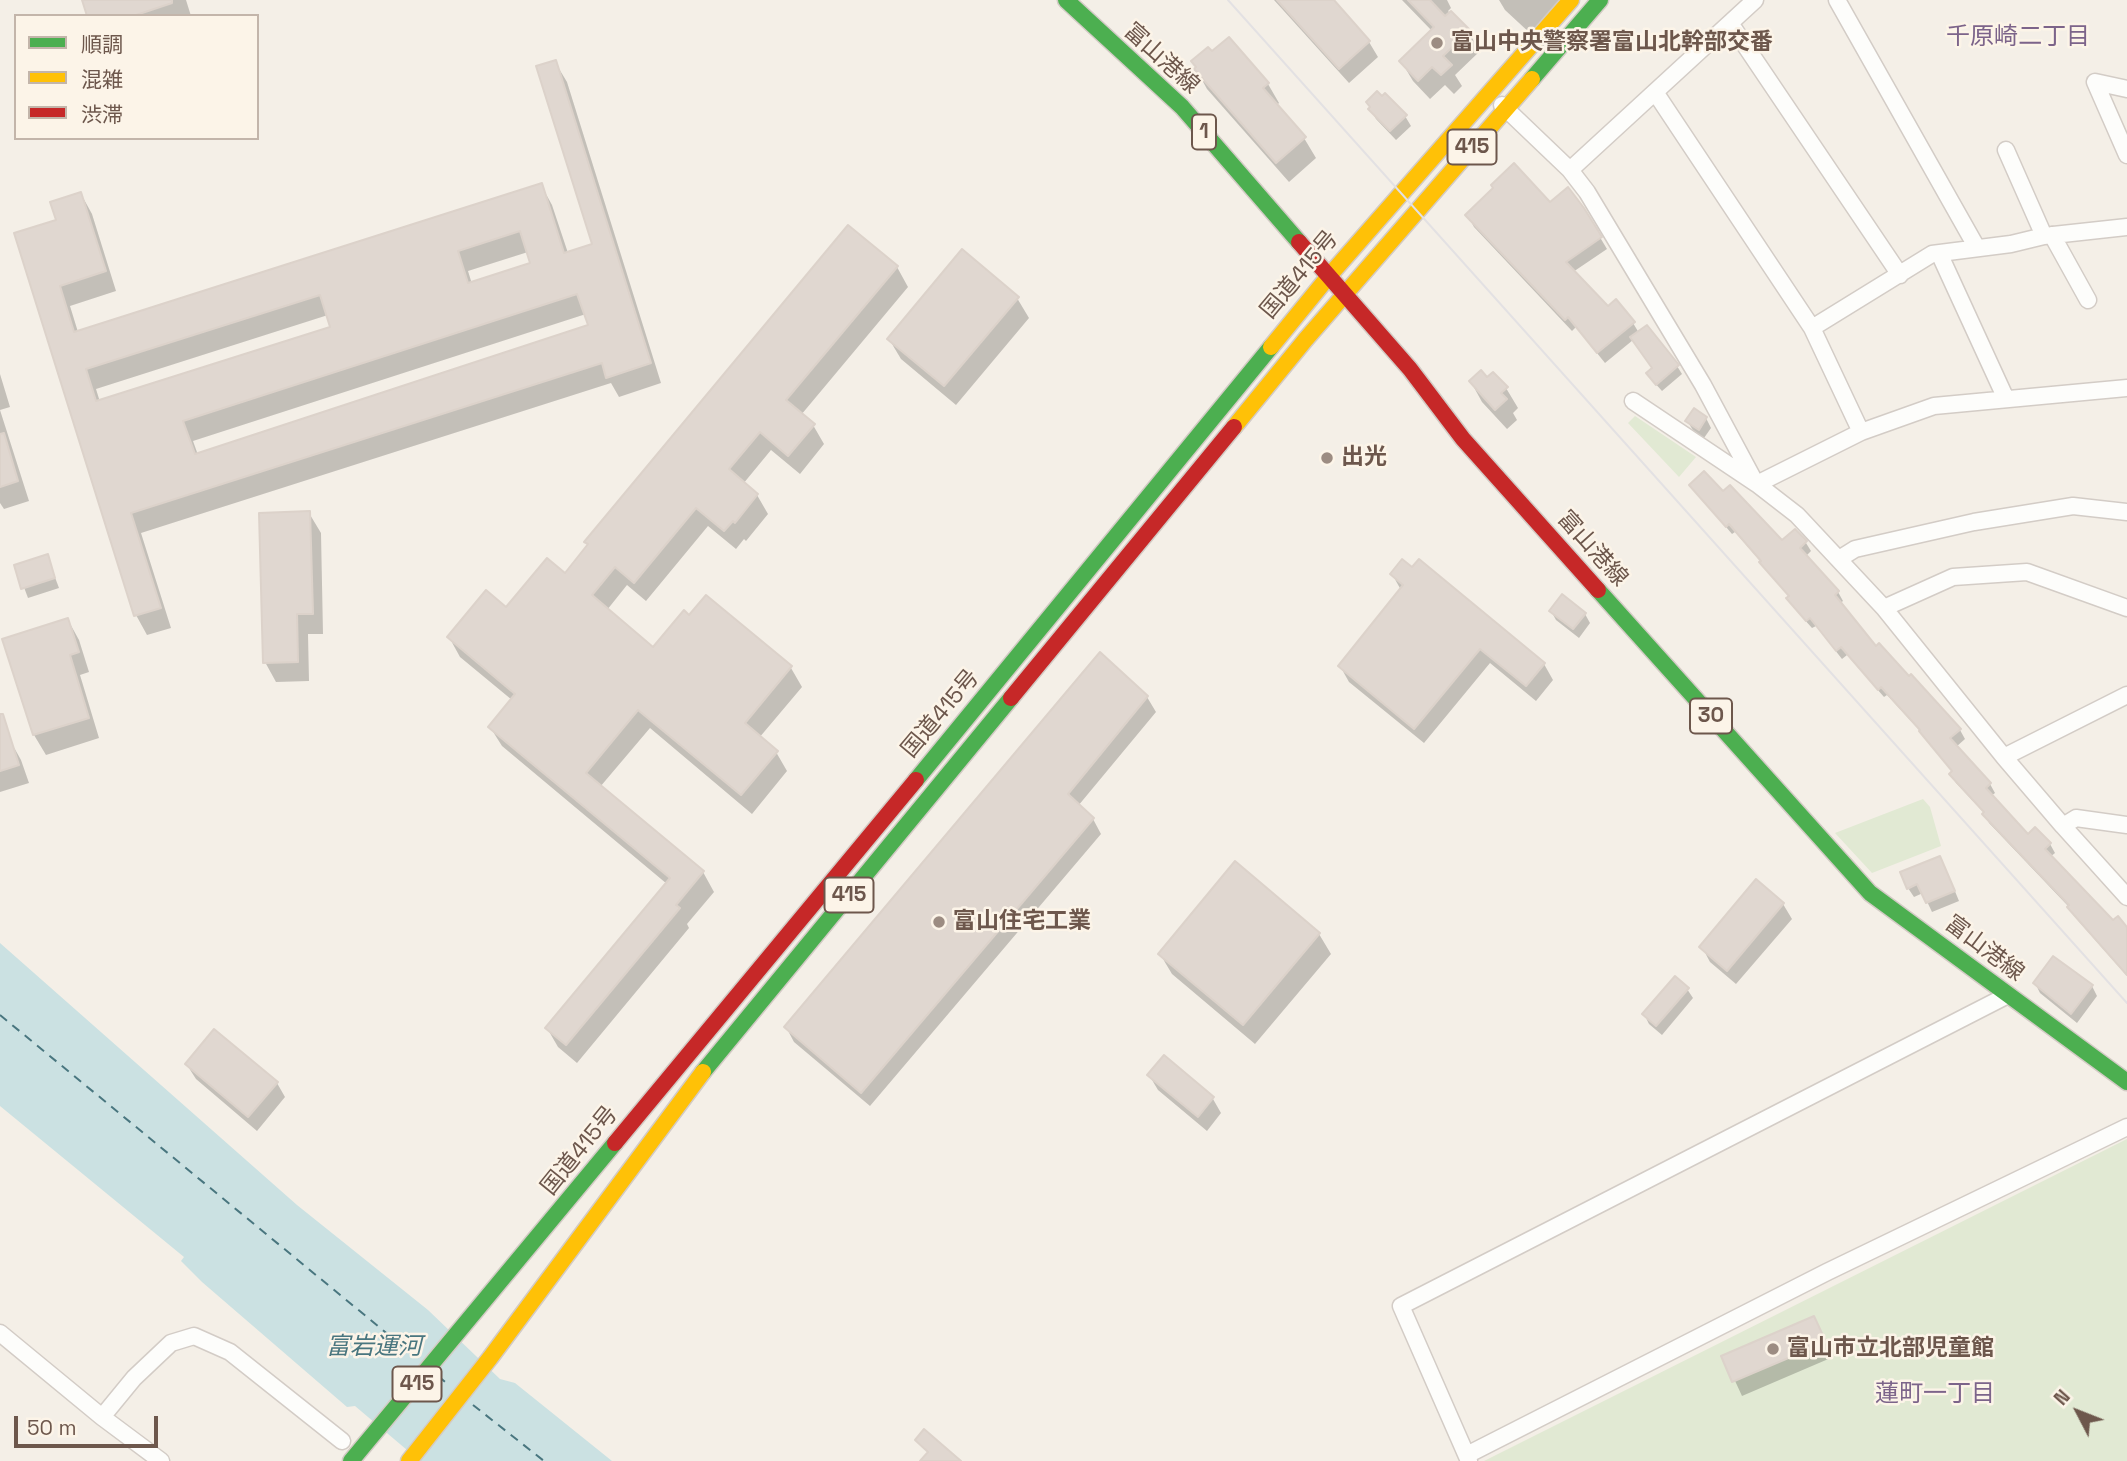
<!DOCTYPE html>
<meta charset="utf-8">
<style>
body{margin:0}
#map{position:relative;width:2127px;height:1461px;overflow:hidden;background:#f4efe7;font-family:"Space Grotesk","Noto Sans JP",sans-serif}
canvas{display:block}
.legend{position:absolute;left:14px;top:14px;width:245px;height:126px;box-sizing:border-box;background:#fcf4e8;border:2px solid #c3b5aa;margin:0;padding:9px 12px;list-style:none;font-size:21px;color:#6d574c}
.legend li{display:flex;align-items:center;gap:14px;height:35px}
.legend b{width:35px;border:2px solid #c3b5aa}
.north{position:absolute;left:2043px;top:1377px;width:70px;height:70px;-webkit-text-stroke:5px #fcf4e8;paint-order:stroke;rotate:312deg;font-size:19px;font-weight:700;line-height:28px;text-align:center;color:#6d574c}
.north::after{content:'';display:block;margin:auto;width:24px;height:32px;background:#6d574c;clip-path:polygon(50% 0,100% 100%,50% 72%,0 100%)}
.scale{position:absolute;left:14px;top:1416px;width:144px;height:32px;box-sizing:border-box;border:4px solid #6d574c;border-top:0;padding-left:9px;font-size:21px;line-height:24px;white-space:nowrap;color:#6d574c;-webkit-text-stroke:5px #fcf4e8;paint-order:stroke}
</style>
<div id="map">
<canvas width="2127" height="1461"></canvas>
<ul class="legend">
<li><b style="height:9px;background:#4caf50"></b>順調</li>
<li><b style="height:9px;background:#ffc107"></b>混雑</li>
<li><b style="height:9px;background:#c62828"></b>渋滞</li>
</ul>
<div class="north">N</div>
<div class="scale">50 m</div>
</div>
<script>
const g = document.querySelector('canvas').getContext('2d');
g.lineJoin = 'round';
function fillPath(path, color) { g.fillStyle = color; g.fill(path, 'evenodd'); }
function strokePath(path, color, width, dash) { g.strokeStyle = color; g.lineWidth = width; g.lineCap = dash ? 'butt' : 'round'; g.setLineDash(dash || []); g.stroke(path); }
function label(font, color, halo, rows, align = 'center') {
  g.font = font + ' "Space Grotesk","Noto Sans JP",sans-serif'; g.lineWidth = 5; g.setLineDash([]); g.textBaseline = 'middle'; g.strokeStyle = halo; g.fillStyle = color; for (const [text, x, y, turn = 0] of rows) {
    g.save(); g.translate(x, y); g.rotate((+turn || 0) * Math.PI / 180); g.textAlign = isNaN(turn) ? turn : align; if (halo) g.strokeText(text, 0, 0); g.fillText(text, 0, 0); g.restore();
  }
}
fillPath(new Path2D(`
 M1635,416l61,41 -17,20 -51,-54z
 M1923,799l7,8 11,39 -69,27 -37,-40z
 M2127,1139v322h-643z`), '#e1e9d3');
fillPath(new Path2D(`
 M0,943l297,262 131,105 72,69 15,4 97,78h-192l-65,-55 -8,1 -145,-125 -21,-21 3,-4 -184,-151z`), '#cbe1e2');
fillPath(new Path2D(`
 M84,0h102l5,16h-102z
 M1274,0h57l38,42 9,15 -29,26z
 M1402,0h45l4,8 -3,3 20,20 12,20 -25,24 7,11 -8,8 -9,-9 -15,14 -17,-18 -12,-20 31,-30z
 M1499,0h64l-31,35 -27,-25z
 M555,62l12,20 94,301 -42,14 -8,-14 -470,150 30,95 -24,7 -11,-20 -120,-381 42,-13 23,-27 11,20 24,77 -46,15 8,26 463,-147 11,20 16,48 27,-8zM528,252l4,12 -60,20 -4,-13zM586,314l4,12 -392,129 -5,-14zM328,315l4,13 -232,74 -4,-13z
 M1196,69l72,15 11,19 -3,3 28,32 12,20 -27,24 -82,-93z
 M1370,109l35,7 6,10 -15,14 -20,-21z
 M1550,204l33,5 24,40 -34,23 35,36 25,15 6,10 38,33 5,8 -20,17 -9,-10v-12l-20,-29 -28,23 -29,-36 -4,4 -98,-104 -6,-11z
 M897,267l11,20 -107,128 12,10 11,19 -24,30 -29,-24 -28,34 14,11 11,19 -22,27 -2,-2 -8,10 -28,-23 -62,75 -19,-16 -20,25 47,39 137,19 11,19 -43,51 17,14 11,19 -35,43 -102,-86 -50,59 103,85 11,20 -27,32 2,4 -112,135 -19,-16 -11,-19 120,-144 -165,-138 -12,-19 22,-27 -52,-43 -11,-20 57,-27 59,-35 24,-29 -3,-4z
 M1017,298l12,20 -73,87 -55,-46 -12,-20z
 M0,374l10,33 -10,3 29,91 -25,8 -4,-6z
 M1493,374l13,14 12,20 -5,5 4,7 -10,9 -25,-27 -11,-20 16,-3z
 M1706,418l5,10 -7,10 -11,-8 -6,-9z
 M1691,486l31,7 60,50 13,-12 11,12 5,8 -5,5 32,36 5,9 -4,3 36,45 34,30 2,-2 49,53 5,9 -9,8 34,37 5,9 -4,3 37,41 22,7 5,9 -5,4 63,65 14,7v47l-53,-60 -6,-10 -79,-83 -4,-9 -29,-31 -5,-9 2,-2 -31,-39 -35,-38 -3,2 -37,-42 -5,4 -26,-33 -4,2 -19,-21 -4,-10 -27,-34 -27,-31 -3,2z
 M309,513l12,20 2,101h-15l1,47 -33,1 -11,-20z
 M47,556l12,32 -31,10 -12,-32z
 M1392,574l152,90 9,16 -17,21 -46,-38 -66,80 -75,-61 -9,-16 61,-76z
 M1551,611l34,3 5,9 -11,15 -23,-18z
 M68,620l11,20 10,32 -9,3 19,63 -53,17 -12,-20 -29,-95z
 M1147,697l9,15 -78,94 15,13 8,15 -231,272 -76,-64 -8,-15z
 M11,742l10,18 8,23 -29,9v-47z
 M1945,867l14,34 -27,11 -9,-19 -9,4 -6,-9z
 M1783,904l9,15 -56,65 -26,-22 -8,-15z
 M1319,934l12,20 -76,90 -83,-70 -12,-20z
 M2035,983l57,3 5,10 -20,27 -37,-30z
 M1687,989l6,9 -31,37 -13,-11 -5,-10z
 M1164,1058l49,41 8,14 -14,18 -49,-41 -9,-15z
 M187,1065l90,18 8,14 -28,34 -61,-52z
 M1814,1318l19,39 -91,39 -18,-39z`), '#0003');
strokePath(new Path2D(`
 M0,1015l418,344
 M438,1376l12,10
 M473,1405l71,56`), '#49767f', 2, [9, 7]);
const building = new Path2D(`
 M82,0h90v3l-39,13h-46z
 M1277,0h57l36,41 -31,28z
 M1408,0h22l15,16 6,-5 19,19 -27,26 9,9 -11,10 -9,-8 -14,14 -19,-20 35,-34z
 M1229,37l40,46 -6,5 43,49 -30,26 -82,-94 2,-2 -5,-6 17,-14 4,4z
 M556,60l95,303 -45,15 -4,-15 -471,150 30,95 -27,8 -120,-383 42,-13 -6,-18 31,-10 25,79 -46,15 14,46 468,-149 22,70 28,-9 -56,-178zM520,231l10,32 -62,20 -10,-32zM577,294l11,31 -393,129 -12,-33zM320,295l10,32 -234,74 -10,-32z
 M1377,91l5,5 3,-3 22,22 -17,16 -22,-22 2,-2 -4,-5z
 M1514,163l36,39 18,-15 16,21 18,29 -36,25 42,44 8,-7 19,23 -38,31 -29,-36 -3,3 -100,-105 28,-27 -2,-3z
 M848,225l50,41 -112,134 29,24 -27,32 -28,-24 -31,37 29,25 -23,29 -2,-2 -9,10 -28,-23 -62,75 -19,-16 -23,28 61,52 31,-37 5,5 17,-20 86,71 -47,57 33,28 -37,44 -103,-85 -52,63 118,98 -28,34 4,3 -114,137 -21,-17 125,-150 -182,-151 27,-33 -68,-57 39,-47 20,17 41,-49 18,15 23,-29 -4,-2z
 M962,249l57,48 -75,89 -57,-47z
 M1647,325l32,40 -23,20 -10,-12 6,-5 -22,-31z
 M1481,370l6,7 6,-5 15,15 -7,6 6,6 -12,11 -26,-29z
 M1694,408l13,9 -8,13 -14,-9z
 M4,433l14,48 -18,6v-53z
 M1704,471l19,20 7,-6 52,55 13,-11 12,12 -7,7 39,43 -4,4 41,51 3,-3 30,33 2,-2 50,55 -11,9 41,45 -5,5 42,46 7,-7 16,16 -6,6 68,71 5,-4 9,11v48l-60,-68 2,-2 -87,-91 2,-2 -35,-38 3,-3 -33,-40 1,-1 -39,-43 -3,3 -37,-43 -5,4 -26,-33 -4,3 -20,-23 3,-2 -30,-34 2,-1 -32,-37 -3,3 -37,-42z
 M310,511l3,103h-16l1,48 -35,1 -4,-150z
 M48,554l7,24 -34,11 -7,-24z
 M1402,559l10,8 7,-8 126,104 -19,23 -46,-37 -66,80 -76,-63 65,-81 -13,-11z
 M1562,594l24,19 -13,16 -24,-18z
 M68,618l11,34 -9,3 19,63 -56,17 -31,-96z
 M1100,652l48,44 -80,98 26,24 -233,275 -77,-66z
 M0,714h3l16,51 -19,6z
 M1940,856l15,35 -29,12 -9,-19 -10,5 -7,-17z
 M1235,861l85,72 -77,92 -85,-71z
 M1756,879l28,24 -57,68 -28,-24z
 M2053,956l40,29 -22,29 -38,-31z
 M1675,976l14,12 -33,38 -14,-12z
 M214,1029l64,53 -30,35 -63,-53z
 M1164,1055l50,42 -16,20 -51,-42z
 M1814,1316l12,26 -94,40 -11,-26z
 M924,1429l37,32h-41l8,-9 -13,-12z`);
fillPath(building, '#e0d7d0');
strokePath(building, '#dcd2ca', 2);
const street = new Path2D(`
 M1837,0l140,248
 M1730,23l170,252
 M2127,89l-32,-7 32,73
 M1655,92l157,236
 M1502,105l68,65 17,22 116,193 52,97
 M2006,150l38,86
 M1570,170l185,-170
 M2052,235l36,65
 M1939,253l67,146
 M1633,401l124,83 40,31 87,93 120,149 59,69 13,-8 51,7
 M1861,432l73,-26 193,-18
 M1757,484l104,-52 -49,-104 120,-74 79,-10 33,-8 83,-9
 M1839,559l16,-10 119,-27 99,-16 54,6
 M1884,608l69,-31 74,-5 100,36
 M2004,757l123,-62
 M2063,826l64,71
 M0,1333l102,84 59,44
 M102,1417l32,-39 37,-35 23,-7 36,16 112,89
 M1467,1455l360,-183 300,-145
 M1469,1461l-68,-155 607,-311`);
const fast = new Path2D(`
 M1066,0l116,107 117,135
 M1532,79l68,-79
 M1598,590l272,303 257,189
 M916,780l355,-433
 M703,1072l308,-374
 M351,1461l264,-318`);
const slow = new Path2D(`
 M1271,347l58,-71 242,-276
 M1234,427l72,-88 226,-260
 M409,1461l81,-103 213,-286`);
const jam = new Path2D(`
 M1299,242l111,127 53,70 135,151
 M1011,698l223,-271
 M615,1143l301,-363`);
strokePath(street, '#d3ccc6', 19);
strokePath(fast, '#d3cbc5', 19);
strokePath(slow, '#d3cbc5', 19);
strokePath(jam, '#d3cbc5', 19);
strokePath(street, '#fdfdfb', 16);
strokePath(fast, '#4caf50', 16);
strokePath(slow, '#ffc107', 16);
strokePath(jam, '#c62828', 16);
strokePath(new Path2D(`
 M1228,0l899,1003`), '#e3e1e3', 2);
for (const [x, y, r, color] of [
 [1437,43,7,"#9c8c82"],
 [1327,458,7,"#9c8c82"],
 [939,922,7,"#9c8c82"],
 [1773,1349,7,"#9c8c82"]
]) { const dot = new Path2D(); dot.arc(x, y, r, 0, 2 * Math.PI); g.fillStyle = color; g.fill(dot); strokePath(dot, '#fcf4e8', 2.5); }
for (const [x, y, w] of [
 [1204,132,24],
 [1472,147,49],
 [1711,716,42],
 [849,895,49],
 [417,1384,49]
]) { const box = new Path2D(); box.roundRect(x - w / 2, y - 17.5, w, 35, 5); g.fillStyle = '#fcf4e8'; g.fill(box); strokePath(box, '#6d574c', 2); }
label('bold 21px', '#6d574c', null, [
 ["1",1204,132],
 ["415",1472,147],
 ["30",1711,716],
 ["415",849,895],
 ["415",417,1384]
]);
label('bold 23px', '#6d574c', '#fcf4e8', [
 ["富山中央警察署富山北幹部交番",1451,43],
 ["出光",1341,458],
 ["富山住宅工業",953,922],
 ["富山市立北部児童館",1787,1349]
], 'left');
label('23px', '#6d574c', '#fcf4e8', [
 ["富山港線",1161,59,42],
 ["国道415号",1300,275,-50],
 ["富山港線",1592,549,48],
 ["国道415号",941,714,-50],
 ["富山港線",1984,949,37],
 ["国道415号",580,1151,-51]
]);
label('24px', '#7c648a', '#fcf4e8', [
 ["千原崎二丁目",2018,37],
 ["蓮町一丁目",1935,1394]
]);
label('italic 24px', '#49767f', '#fcf4e8', [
 ["富岩運河",374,1347]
]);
</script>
